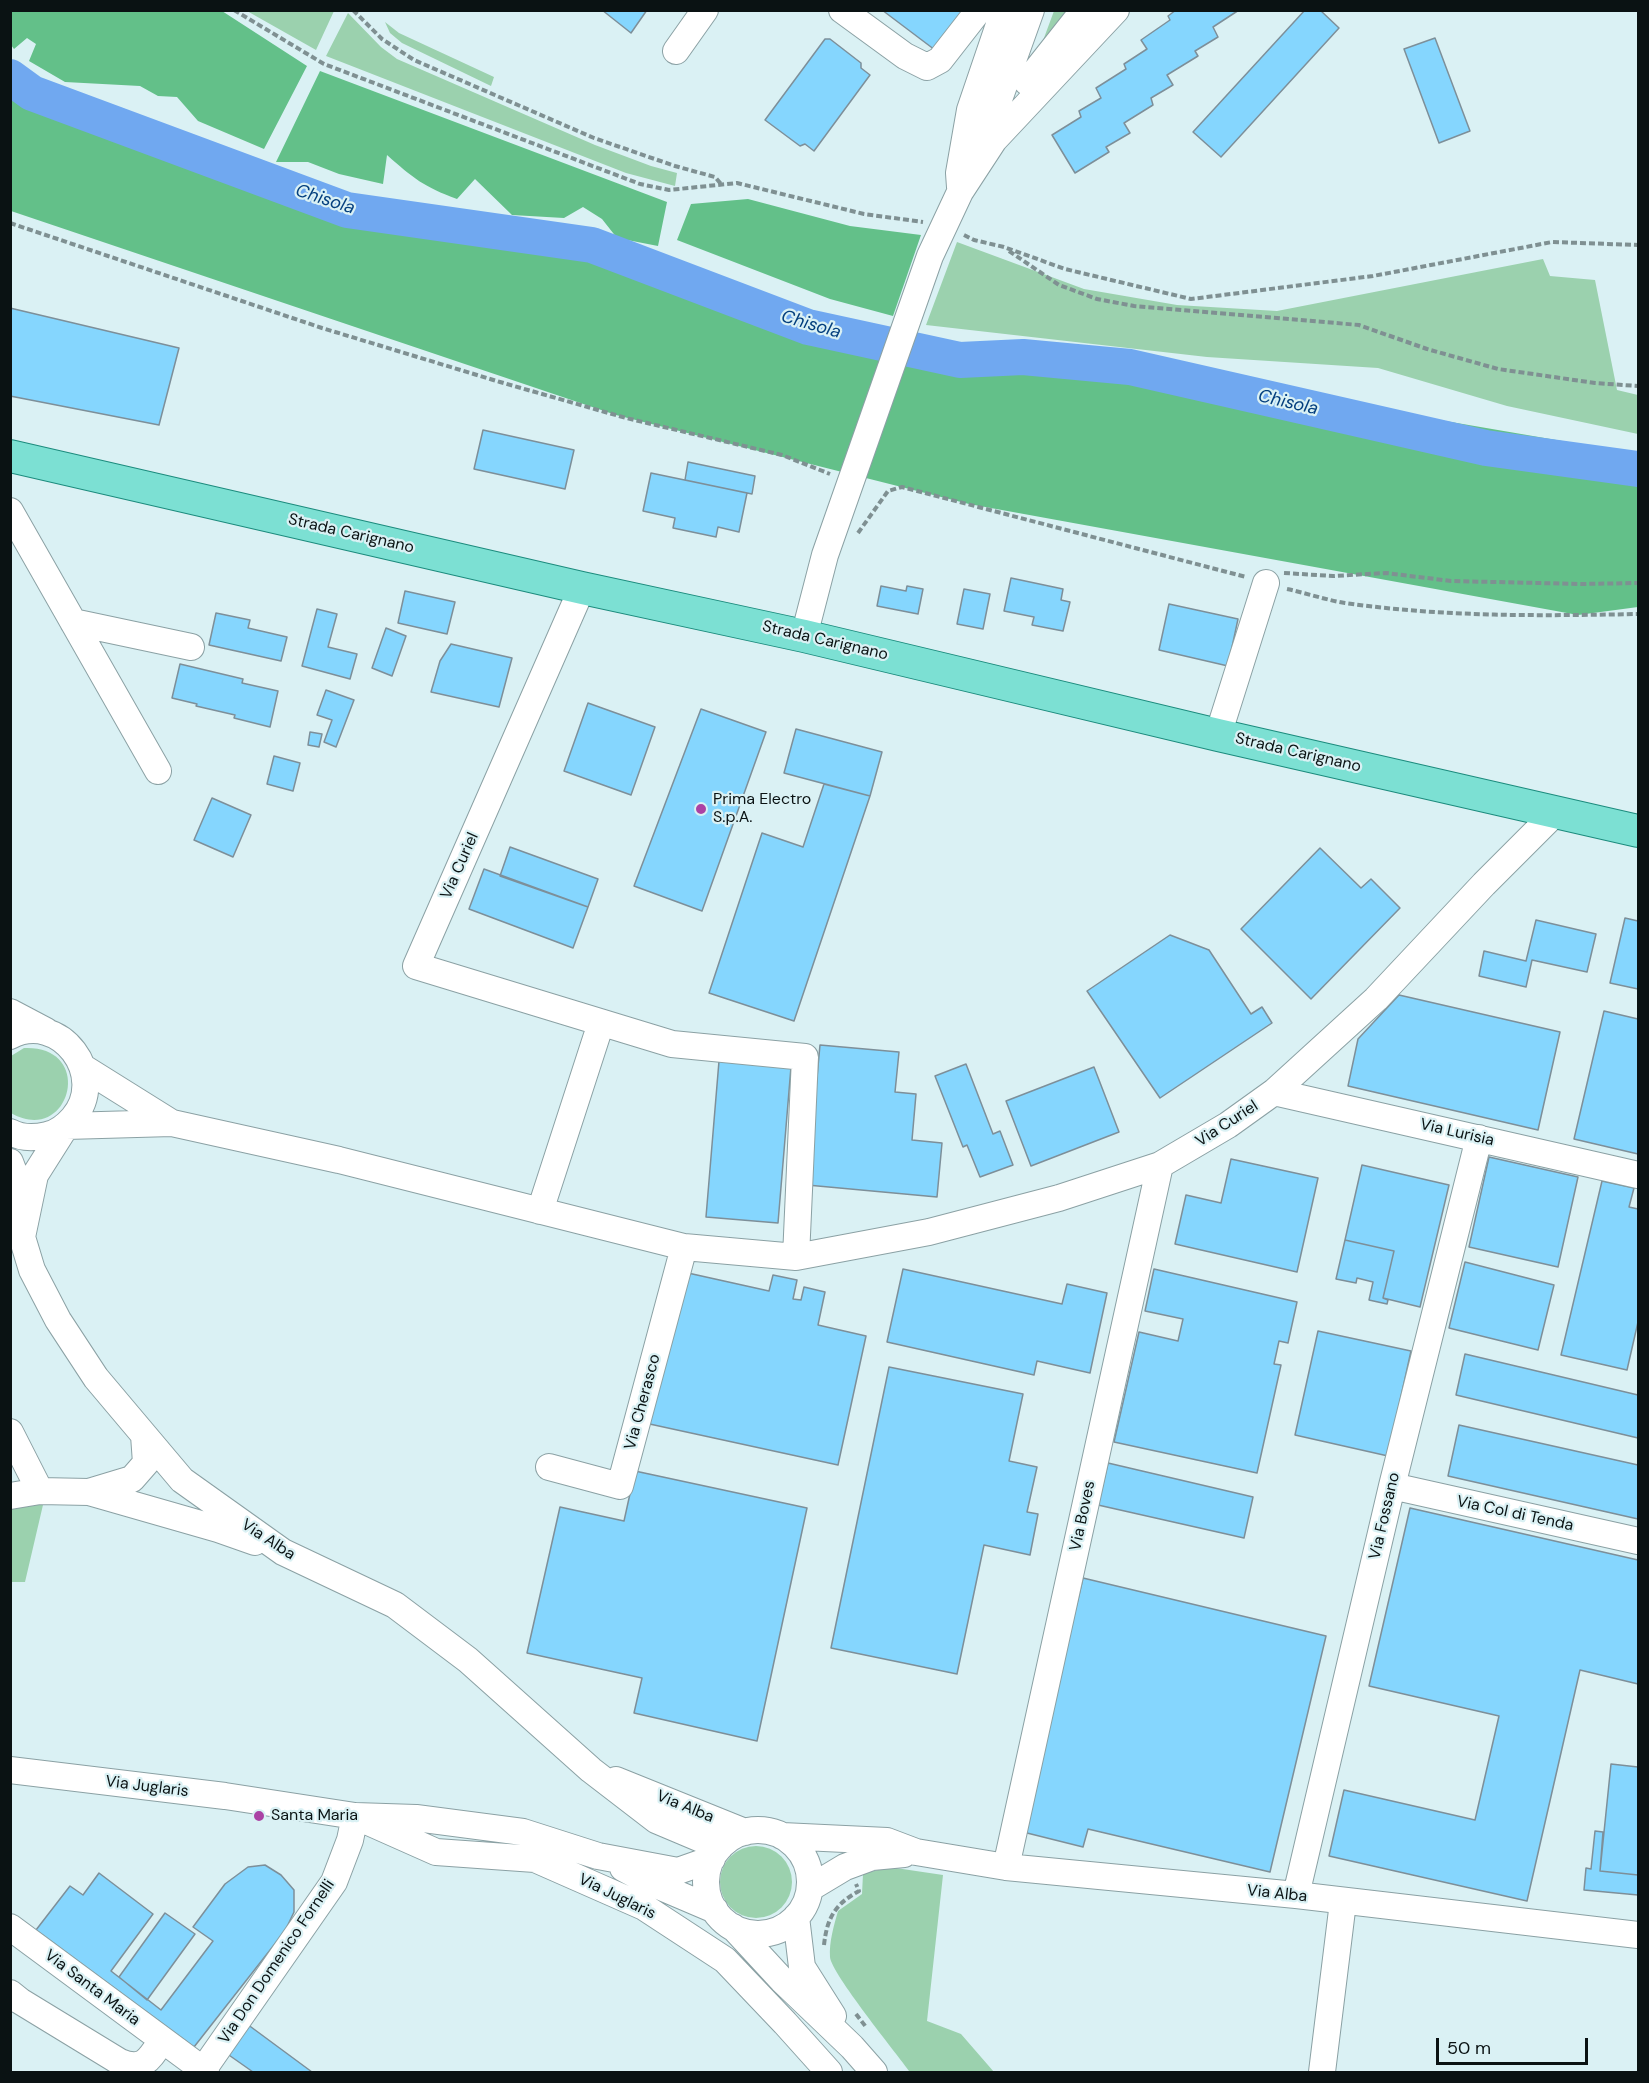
<!DOCTYPE html>
<style>
body{margin:0}
#map{position:relative;width:1649px;height:2083px;overflow:hidden;background:#daf1f4;font-family:"DM Sans",sans-serif}
canvas{display:block}
.frame{position:absolute;inset:0;border:12px solid #0a1213;pointer-events:none}
.scale{position:absolute;left:1436px;top:2038px;width:152px;height:27px;box-sizing:border-box;border:3px solid #0a1213;border-top:0;padding-left:8px;font-size:18px;line-height:21px;white-space:nowrap;color:#0a1213;-webkit-text-stroke:4px #daf1f4;paint-order:stroke}
</style>
<div id="map">
<canvas width="1649" height="2083"></canvas>
<div class="frame"></div>
<div class="scale">50 m</div>
</div>
<script>
const g = document.querySelector('canvas').getContext('2d');
g.lineJoin = 'round';
function fillPath(path, color) { g.fillStyle = color; g.fill(path, 'evenodd'); }
function strokePath(path, color, width, dash) { g.strokeStyle = color; g.lineWidth = width; g.lineCap = dash ? 'butt' : 'round'; g.setLineDash(dash || []); g.stroke(path); }
function label(font, color, halo, rows, align = 'center') {
  g.font = font + ' "DM Sans",sans-serif'; g.lineWidth = 4.5; g.setLineDash([]); g.textBaseline = 'middle'; g.strokeStyle = halo; g.fillStyle = color; for (const [text, x, y, turn = 0] of rows) {
    g.save(); g.translate(x, y); g.rotate((+turn || 0) * Math.PI / 180); g.textAlign = isNaN(turn) ? turn : align; if (halo) g.strokeText(text, 0, 0); g.fillText(text, 0, 0); g.restore();
  }
}
fillPath(new Path2D(`
 M247,11h87l-18,39z
 M1054,11h18l-31,35z
 M348,13l33,34 16,12 198,86 56,21 26,7 -2,13 -49,-13 -300,-117z
 M385,22l14,11 95,44 -3,9 -89,-43 -12,-10z
 M957,242l127,47 93,16 100,6 266,-52 7,17 45,4 22,110 21,5v39l-131,-28 -129,-38 -171,-11 -281,-32z
 M24,1048c73,-3 46,99 -13,65v-57z
 M46,1492l-21,90h-14l-1,-86z
 M720 1882a36 36 0 1 1 72 0a36 36 0 1 1-72 0Z
 M889,1867l54,8 -16,146 34,13 33,38h-84c-13,-18 -79,-99 -80,-115 -1,-15 4,-32 8,-46l24,-17 1,-20z`), '#9bd1ae');
fillPath(new Path2D(`
 M10,11h212l85,55 -43,83 -66,-28 -21,-24 -19,-1 -18,-10 -75,-4 -36,-21 7,-17 -9,-6 -13,11 -3,-4z
 M320,71l347,131 -9,44 -41,-8 -15,-19 -19,-12 -19,11 -52,-3 -37,-36 -18,20c-33,-12 -44,-21 -70,-44l-4,29 -44,-10 -31,-12h-32z
 M11,81l21,12 315,117 245,35 216,82 152,33 170,7 508,87v153l-60,8 -609,-111 -353,-89 -605,-204z
 M748,199l102,27 71,9 -28,81 -63,-17 -153,-59 14,-36z`), '#63c089');
strokePath(new Path2D(`
 M10,77l22,16 315,117 245,35 216,82 152,33 63,-3 107,10 356,81 152,21`), '#70a8f0', 36);
const building = new Path2D(`
 M602,10h45l-16,23z
 M882,10h81l-28,40z
 M1176,10h63l-26,17 5,10 -23,14 3,5 -31,19 6,10 -22,13 2,7 -29,18 6,10 -24,14 3,5 -34,21 -23,-38 29,-18 -2,-6 22,-13 -5,-10 30,-19 -2,-5 23,-15 -6,-9 29,-20 -2,-4z
 M1305,10h15l19,18 -118,129 -28,-25z
 M1435,38l35,93 -31,12 -35,-94z
 M825,39h5l31,24v5l9,7 -56,76 -9,-7 -5,2 -35,-26z
 M10,308l169,40 -20,77 -149,-29z
 M483,430l91,20 -9,39 -91,-20z
 M688,462l67,14 -3,18 -67,-14z
 M651,473l96,20 -8,39 -21,-5 -2,10 -43,-9 2,-10 -32,-7z
 M1011,578l52,11 -2,11 9,2 -7,29 -31,-6 2,-8 -30,-6z
 M881,586l25,5 1,-5 16,3 -5,25 -41,-8z
 M964,589l26,5 -7,35 -26,-5z
 M405,591l50,11 -8,32 -49,-11z
 M1169,604l69,15 -10,47 -69,-16z
 M317,609l20,5 -9,33 29,7 -7,25 -48,-13z
 M216,613l34,7 -2,8 39,9 -6,24 -72,-16z
 M386,628l20,8 -14,40 -20,-8z
 M451,644l61,14 -13,49 -68,-15 9,-31z
 M180,664l63,15 -1,4 36,8 -8,36 -36,-9 1,-3 -39,-9 1,-2 -25,-6z
 M326,690l28,10 -18,47 -12,-5 8,-22 -15,-5z
 M588,703l67,24 -24,68 -67,-24z
 M701,709l65,23 -64,179 -68,-25z
 M796,729l86,23 -12,44 -86,-23z
 M310,732l12,2 -3,13 -11,-2z
 M274,756l26,7 -7,28 -26,-7z
 M824,784l46,12 -76,225 -85,-28 53,-160 41,14z
 M212,798l39,17 -18,42 -39,-17z
 M510,847l88,32 -10,28 -88,-31z
 M1320,848l41,40 10,-9 29,29 -89,91 -70,-70z
 M484,869l104,38 -15,41 -104,-39z
 M1625,918l13,3v68l-28,-6z
 M1536,920l60,14 -9,38 -55,-12 -6,27 -47,-11 5,-25 42,10z
 M1170,935l39,15 42,64 11,-7 10,16 -112,75 -73,-107z
 M1399,995l161,37 -22,98 -190,-44 10,-47z
 M1604,1011l34,8v135l-64,-15z
 M820,1045l79,7 -4,40 21,2 -4,46 30,3 -5,54 -130,-12z
 M719,1061l72,6 -13,156 -72,-6z
 M966,1064l27,70 7,-3 13,34 -33,12 -13,-32 -4,2 -28,-71z
 M1094,1067l25,65 -88,34 -25,-65z
 M1489,1157l89,20 -20,90 -89,-20z
 M1231,1159l87,19 -21,94 -122,-28 11,-49 35,8z
 M1362,1165l87,20 -29,122 -37,-9 11,-47 -49,-11z
 M1602,1181l32,7 -5,19 9,2v113l-11,48 -66,-15z
 M1345,1240l49,11 -11,47 5,2 -1,4 -18,-4 4,-18 -16,-4 -1,5 -20,-4z
 M1465,1262l89,23 -16,65 -89,-22z
 M903,1269l159,35 5,-20 40,9 -17,80 -53,-12 -3,14 -147,-33z
 M1154,1269l143,33 -9,41 -9,-2 -5,23 7,1 -24,108 -143,-31 25,-110 39,9 5,-22 -38,-8z
 M679,1271l90,20 4,-16 24,5 -4,19 8,1 3,-13 21,5 -7,33 48,11 -28,129 -193,-42z
 M1318,1331l93,20 -23,105 -93,-21z
 M1465,1354l173,41v43l-182,-43z
 M889,1367l134,27 -14,67 28,6 -10,45 11,2 -8,41 -46,-10 -27,129 -126,-26z
 M1459,1425l179,40v54l-190,-43z
 M1108,1463l145,34 -9,41 -146,-33z
 M635,1471l172,37 -50,233 -123,-28 8,-35 -115,-25 33,-146 64,14z
 M1410,1508l228,52v124l-58,-14 -53,231 -198,-45 15,-66 131,30 24,-104 -130,-30z
 M1083,1578l243,58 -56,236 -182,-43 -5,18 -60,-15z
 M1611,1764l27,3v108l-38,-4z
 M1595,1831l8,1 -3,39 38,4v20l-54,-5 2,-22 5,1z
 M265,1865l16,10 13,15v22l-9,19 -91,116 -158,-117 34,-44 13,9 16,-22 54,41 -42,57 50,39 52,-69 -20,-14 32,-43 23,-17z
 M165,1913l30,21 -48,66 -28,-23z
 M247,2024l65,48h-59l-27,-19z`);
fillPath(building, '#85d6fe');
strokePath(building, '#7d8f99', 1.5);
const minor = new Path2D(`
 M842,10l63,46 22,11 13,-7 39,-50
 M676,51l29,-41
 M1027,82l57,-72
 M983,144l48,-134
 M960,187l-1,-14 11,-63 34,-100
 M10,511l148,260
 M582,588l-166,378 256,78 133,13 -9,200
 M73,622l118,25
 M804,636l21,-81 105,-299 30,-64 34,-52 122,-130
 M1218,735l48,-152
 M10,1012l36,19
 M10,1036c50,-26 99,40 63,82 -7,8 -16,15 -26,17 -12,3 -26,3 -37,-3
 M84,1068l88,55
 M1274,1092l364,83
 M10,1162l5,13 7,62 10,33 26,50 38,58 86,102 101,72 112,53 73,55 123,110 65,50 64,27
 M540,1211l61,-188
 M22,1237l13,-62 31,-49 106,-3 167,37 345,87 112,10 133,-25 130,-34 101,-33 68,-40 46,-33 102,-93 108,-115 72,-72
 M10,1432l30,59
 M144,1435l2,28 -14,16 -43,13 129,37 37,13
 M549,1467l71,19 64,-239
 M1392,1486l246,55
 M10,1496l30,-5 49,1
 M10,1770l215,26 130,20 61,2 107,14 75,24 80,15 34,-12
 M616,1780l129,52
 M706 1882a52 52 0 1 1 104 0a52 52 0 1 1-104 0Z
 M782,1836l105,5 29,11 90,15 290,28 342,40
 M1006,1867l154,-702
 M623,1868l24,13 68,29
 M810,1888l35,-21 27,-10 32,-3
 M1296,1895l96,-409 87,-348
 M796,1917l6,50 31,49
 M10,1927l196,145
 M733,1927l49,53 70,67 22,25
 M10,1993l10,8 100,61c24,10 30,-4 42,-22
 M203,2070l131,-188 16,-42 5,-24 81,36 99,7 109,48 81,53 60,63 44,49
 M1322,2072l21,-170`);
const major = new Path2D(`
 M10,456l572,132 222,48 414,99 420,96`);
strokePath(minor, '#8ba1a4', 28);
strokePath(major, '#1c8b7d', 34);
strokePath(new Path2D(`
 M234,10l90,54 316,120 29,6 68,-7 127,31 59,8
 M353,10l29,29 32,21 180,78 81,28 40,11 6,7
 M10,223l312,105 178,54 126,36 156,37 48,19
 M964,235l10,5 30,7 61,22 126,30 182,-23 179,-34 86,3
 M1009,251l50,34 38,14 37,7 225,19 68,24 71,20 97,14 43,3
 M858,533l30,-42 14,-4 344,90
 M1284,573l49,3 53,-3 65,8 131,3 56,-1
 M1287,589c19,4 39,11 58,14 98,14 195,13 293,11
 M824,1945c3,-27 11,-41 35,-54l-3,-7
 M856,2014l10,13`), '#7f9092', 4, [6, 3]);
strokePath(minor, '#fff', 26);
strokePath(major, '#7ce0d3', 32);
for (const [x, y, r, color] of [
 [701,809,6,"#ab42a4"],
 [259,1816,6,"#ab42a4"]
]) { const dot = new Path2D(); dot.arc(x, y, r, 0, 2 * Math.PI); g.fillStyle = color; g.fill(dot); strokePath(dot, '#daf1f4', 2); }
label('16px', '#0a1213', '#daf1f4', [
 ["Strada Carignano",351,534,13],
 ["Strada Carignano",825,641,13],
 ["Strada Carignano",1298,753,13],
 ["Via Curiel",460,866,-66],
 ["Via Curiel",1227,1124,-33],
 ["Via Lurisia",1457,1133,13],
 ["Via Cherasco",643,1402,-75],
 ["Via Col di Tenda",1515,1514,12],
 ["Via Boves",1083,1516,-78],
 ["Via Fossano",1385,1516,-77],
 ["Via Alba",268,1540,33],
 ["Via Juglaris",147,1787,7],
 ["Via Alba",685,1807,22],
 ["Via Alba",1277,1894,6],
 ["Via Juglaris",617,1897,26],
 ["Via Don Domenico Fornelli",277,1962,-56],
 ["Via Santa Maria",92,1988,37]
]);
label('16px', '#0a1213', '#daf1f4', [
 ["Prima Electro",713,800],
 ["S.p.A.",713,818],
 ["Santa Maria",271,1816]
], 'left');
label('italic 18px', '#043f7e', '#daf1f4', [
 ["Chisola",325,200,18],
 ["Chisola",811,325,16],
 ["Chisola",1288,403,13]
]);
</script>
